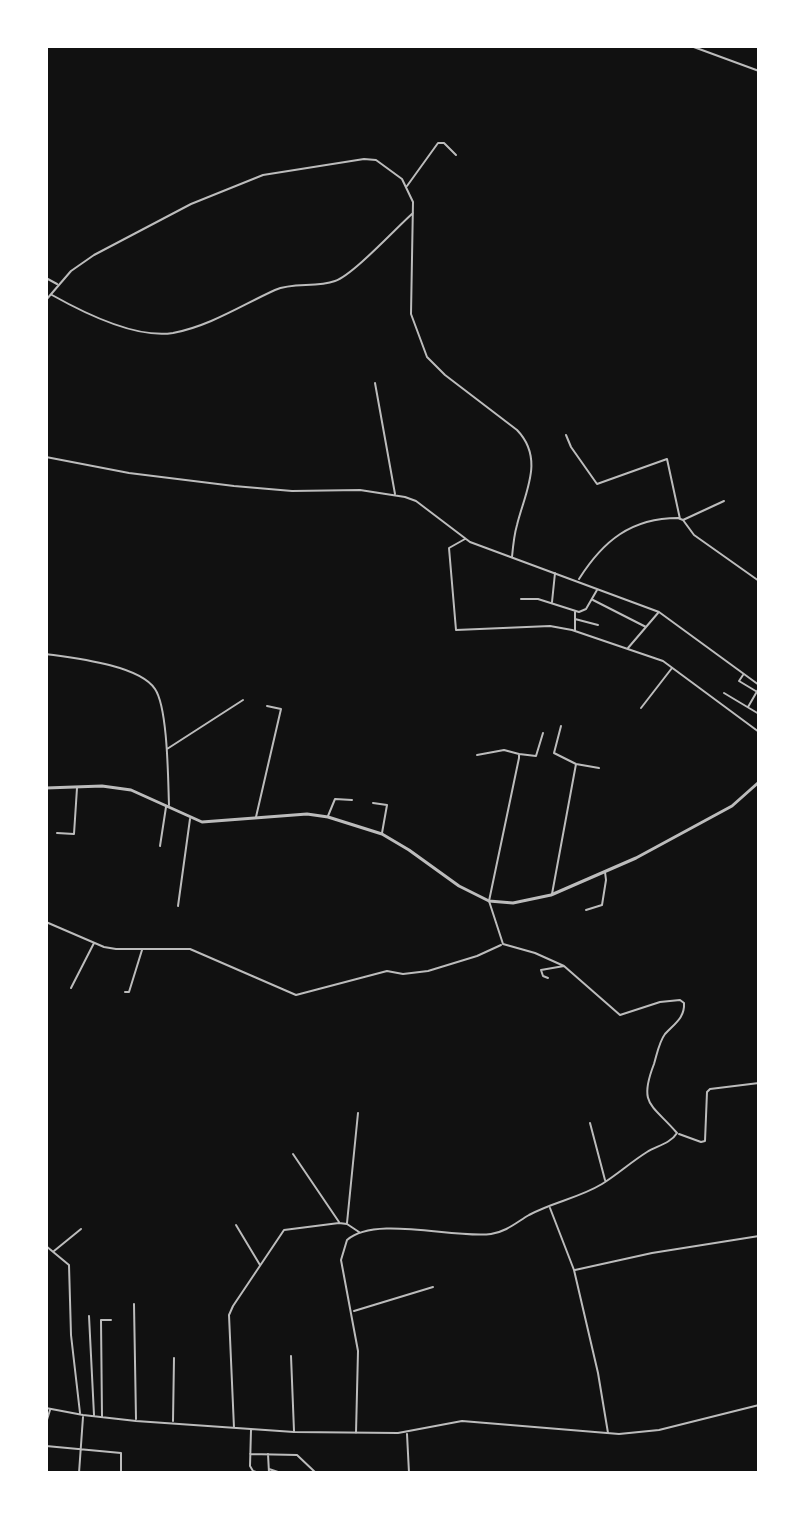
<!DOCTYPE html>
<style>
body{margin:0}
#map{position:relative;width:805px;height:1519px;overflow:hidden;background:#111;font-family:Ubuntu,sans-serif}
canvas{display:block}
.frame{position:absolute;inset:0;border:48px solid #fff;pointer-events:none}
</style>
<div id="map">
<canvas width="805" height="1519"></canvas>
<div class="frame"></div>
</div>
<script>
const g = document.querySelector('canvas').getContext('2d');
g.lineJoin = 'round';
function strokePath(path, color, width, dash) { g.strokeStyle = color; g.lineWidth = width; g.lineCap = dash ? 'butt' : 'round'; g.setLineDash(dash || []); g.stroke(path); }
strokePath(new Path2D(`
 M691,46l68,25
 M407,186l31,-43h6l12,12
 M46,278l11,6
 M52,295c32,18 83,44 121,38 37,-7 69,-28 102,-43 18,-8 41,-2 60,-9 18,-6 61,-53 78,-68
 M46,300l25,-29 23,-16 97,-51 72,-29 101,-16 12,1 26,19 11,23 -2,112 16,43 18,18 72,55c28,29 8,62 0,95 -3,10 -4,21 -5,32
 M375,383l20,111
 M566,435l5,12 26,37 70,-25 13,60
 M46,457l83,16 105,13 58,5 68,-1 45,7 11,4 54,41 189,70 100,73
 M683,520l41,-19
 M465,539l-16,9 7,82 94,-4 22,4 91,31 96,71
 M579,579c24,-38 52,-61 99,-61l5,2 11,15 65,46
 M521,599h17l41,13 7,-3 11,-19
 M593,600l53,27
 M552,602l3,-29
 M575,612v18
 M575,619l23,6
 M628,648l30,-35
 M46,654c28,4 93,11 109,35 13,19 13,92 14,116
 M743,675l-4,6 20,12
 M724,693l35,21
 M748,707l11,-19
 M641,708l31,-40
 M561,726l-7,27 22,11 23,4
 M167,749l76,-49
 M519,754l17,2 7,-23
 M373,803l14,2 -5,28
 M328,816l7,-17 17,1
 M256,817l25,-108 -14,-3
 M57,833l17,1 3,-46
 M160,846l6,-39
 M552,894l24,-130
 M178,906l12,-87
 M586,910l16,-5 4,-25 -1,-8
 M46,922l58,25 12,2h74l106,46 91,-24 16,3 25,-3 49,-15 24,-11
 M548,978l-5,-2 -2,-6 23,-4
 M71,988l23,-45
 M125,992h4l13,-42
 M590,1123l15,57
 M679,1134l22,8 4,-1 2,-49 3,-3 49,-6
 M293,1154l46,68
 M550,1208l24,62 24,103 10,60
 M347,1223l11,-110
 M236,1225l24,40
 M46,1246l23,19 2,70 9,78
 M54,1251l27,-22
 M575,1270l77,-17 107,-17
 M134,1304l2,115
 M354,1311l79,-24
 M89,1316l5,99
 M291,1356l3,75
 M46,1408l37,7 53,6 158,11 104,1 64,-12 157,13 40,-4 100,-25
 M102,1417l-1,-97h10
 M173,1421l1,-63
 M46,1423l4,-13
 M234,1428l-5,-113 4,-9 51,-76 55,-7 8,1 12,8
 M251,1430l-1,36 3,5 6,2
 M356,1433l2,-82 -17,-91 6,-20c28,-25 107,-1 144,-6 15,-2 26,-12 38,-19 24,-13 50,-17 73,-31 16,-10 29,-22 45,-32 10,-6 24,-9 30,-19 -25,-29 -39,-28 -23,-69 3,-10 5,-22 11,-30 9,-10 20,-16 19,-31l-4,-3 -20,2 -40,13 -56,-49 -29,-13 -32,-9 -14,-43 30,-143v-4l-15,-4 -27,5
 M407,1434l2,39
 M46,1446l75,7v20
 M250,1454l47,1 19,18
 M268,1454l1,19
 M269,1469l12,4
 M46,1473h1
 M79,1473l4,-56`), '#bcbcbc', 2);
strokePath(new Path2D(`
 M46,788l56,-2 29,4 71,32 105,-8 21,3 54,17 27,16 50,36 30,15 24,2 38,-8 85,-37 96,-52 27,-24`), '#bcbcbc', 3);
</script>
